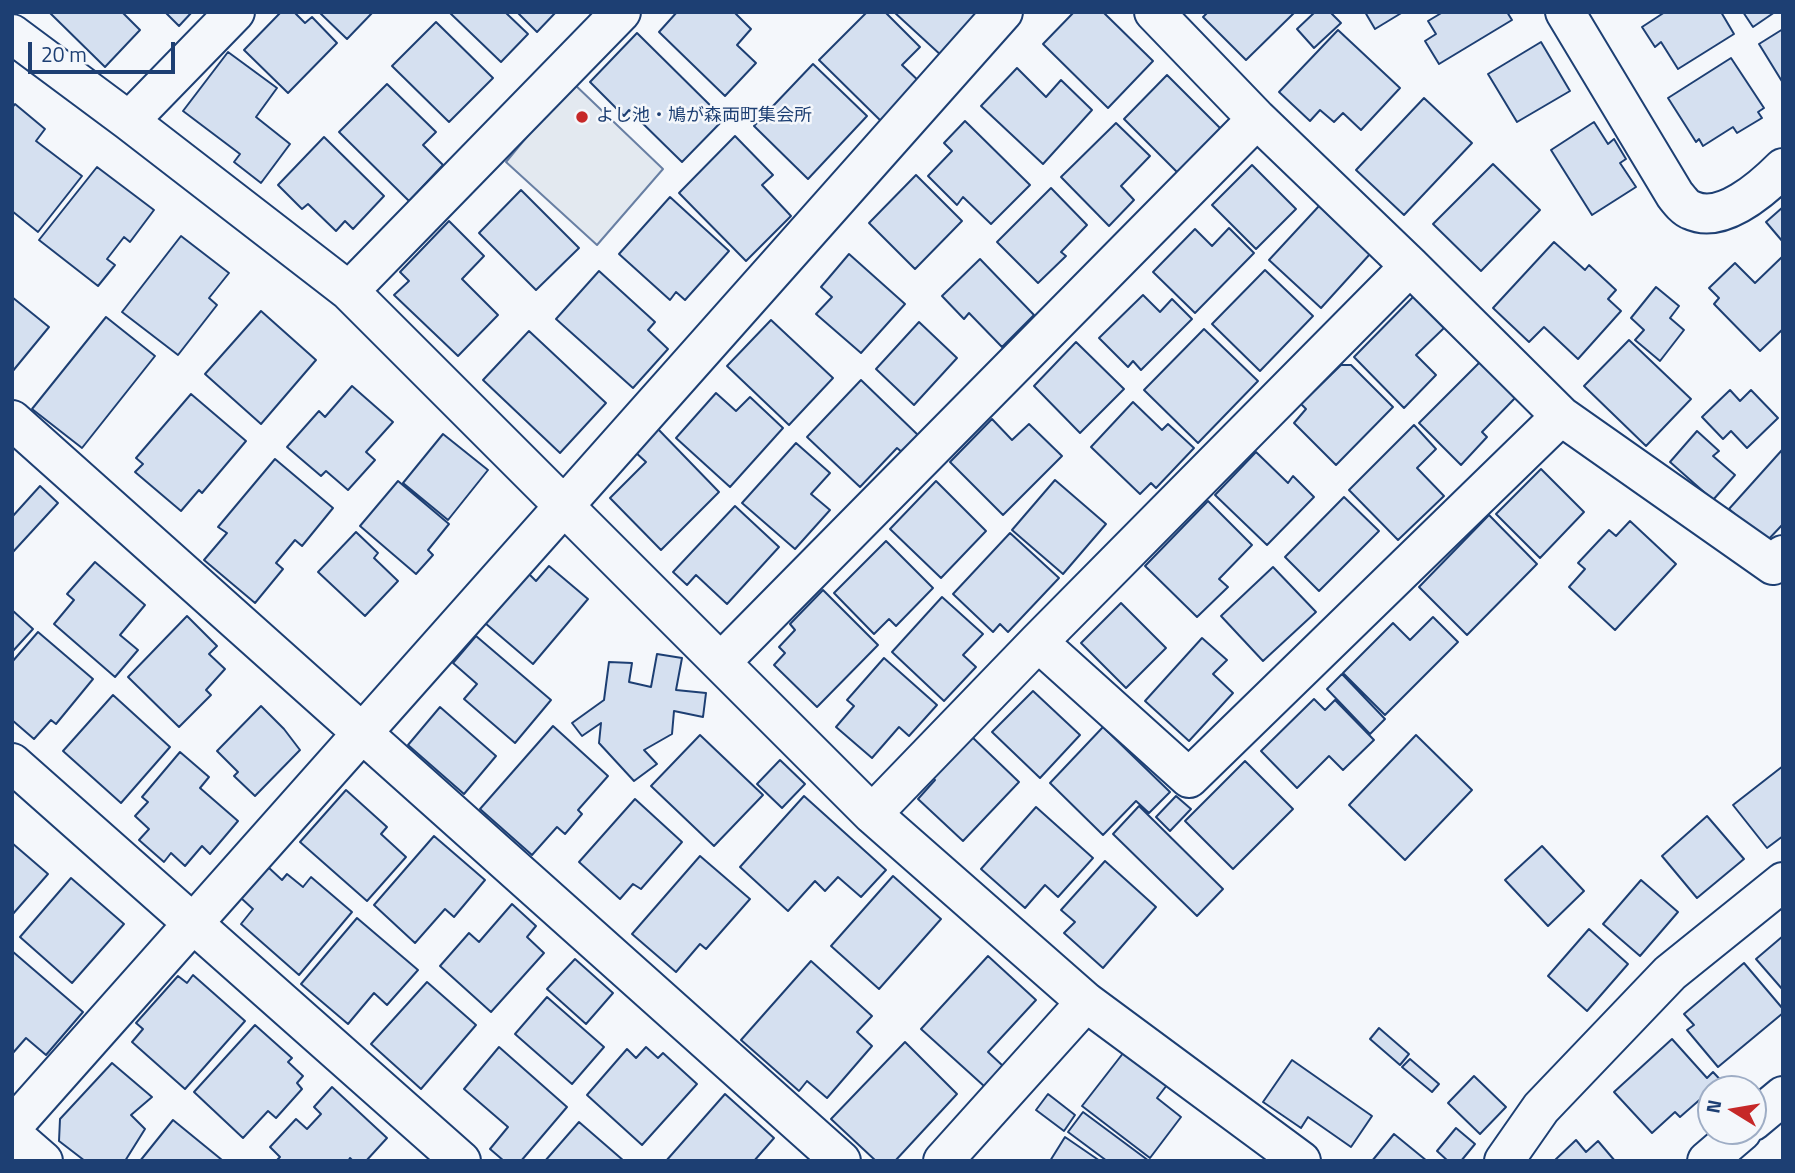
<!DOCTYPE html>
<meta charset="utf-8">
<style>
body{margin:0}
#map{position:relative;width:1795px;height:1173px;overflow:hidden;background:#f4f7fb;font-family:"Titillium Web",sans-serif}
canvas{display:block}
.frame{position:absolute;inset:0;border:14px solid #1d3f73;pointer-events:none}
.north{position:absolute;left:1697px;top:1075px;width:70px;height:70px;box-sizing:border-box;background:#f4f7fb;border:2px solid #9eadc5;border-radius:50%;rotate:281deg;font-size:19px;font-weight:700;line-height:28px;text-align:center;color:#1d3f73}
.north::after{content:'';display:block;margin:auto;width:24px;height:32px;background:#c62828;clip-path:polygon(50% 0,100% 100%,50% 72%,0 100%)}
.scale{position:absolute;left:28px;top:42px;width:147px;height:32px;box-sizing:border-box;border:4px solid #1d3f73;border-top:0;padding-left:9px;font-size:21px;line-height:24px;white-space:nowrap;color:#1d3f73;-webkit-text-stroke:5px #f4f7fb;paint-order:stroke}
</style>
<div id="map">
<canvas width="1795" height="1173"></canvas>
<div class="frame"></div>
<div class="north">N</div>
<div class="scale">20 m</div>
</div>
<script>
const g = document.querySelector('canvas').getContext('2d');
g.lineJoin = 'round';
function fillPath(path, color) { g.fillStyle = color; g.fill(path, 'evenodd'); }
function strokePath(path, color, width, dash) { g.strokeStyle = color; g.lineWidth = width; g.lineCap = dash ? 'butt' : 'round'; g.setLineDash(dash || []); g.stroke(path); }
function label(font, color, halo, rows, align = 'center') {
  g.font = font + ' "Titillium Web","Noto Sans JP",sans-serif'; g.lineWidth = 5; g.setLineDash([]); g.textBaseline = 'middle'; g.strokeStyle = halo; g.fillStyle = color; for (const [text, x, y, turn = 0] of rows) {
    g.save(); g.translate(x, y); g.rotate((+turn || 0) * Math.PI / 180); g.textAlign = isNaN(turn) ? turn : align; if (halo) g.strokeText(text, 0, 0); g.fillText(text, 0, 0); g.restore();
  }
}
const green = new Path2D(`
 M572,82l91,87 -66,76 -91,-83z`);
fillPath(green, '#e3e9f0');
strokePath(green, '#687fa3', 2);
const building = new Path2D(`
 M49,12h73l18,18 -35,37z
 M165,12h27l-13,14z
 M281,12h13l11,11 7,-6 25,26 -49,50 -44,-43z
 M319,12h54l-26,27z
 M449,12h56l23,22 -27,28z
 M517,12h39l-19,20z
 M677,12h57l17,17 -14,16 19,18 -31,33 -66,-64z
 M867,12h18l35,35 -18,18 22,21 -39,39 -66,-65z
 M894,12h88l-39,45z
 M1074,12h29l50,49 -45,47 -65,-64z
 M1208,12h87l-49,48 -43,-43z
 M1315,12h15l11,11 -27,25 -17,-19z
 M1365,12h38l-28,17z
 M1443,12h64l5,8 -73,44 -14,-23 11,-7 -8,-13z
 M1665,12h56l13,22 -56,35 -17,-27 -6,5 -13,-20z
 M1743,12h32l-22,15z
 M436,22l57,56 -44,44 -57,-56z
 M1783,29v54l-24,-39z
 M1338,30l62,58 -39,42 -18,-17 -9,9 -14,-12 -10,11 -31,-29z
 M637,33l87,86 -42,43 -53,-52 -5,6 -34,-34z
 M1541,42l29,49 -53,31 -29,-48z
 M228,52l49,36 -21,29 34,27 -29,39 -27,-21 6,-8 -57,-43z
 M1731,58l33,50 -6,4 4,6 -25,15 -4,-6 -30,19 -4,-7 -3,3 -28,-44z
 M813,64l54,52 -59,63 -54,-53z
 M1017,68l29,29 15,-17 31,30 -49,54 -62,-58z
 M1167,75l55,55 -43,44 -55,-55z
 M387,84l49,48 -13,13 20,20 -34,36 -70,-69z
 M1424,98l48,45 -68,72 -48,-45z
 M15,104l30,25 -9,12 46,35 -44,56 -26,-21v-103z
 M965,121l65,64 -39,39 -28,-27 -6,8 -29,-29 24,-25 -8,-8z
 M1594,122l14,22 6,-5 12,20 -6,4 16,24 -44,28 -41,-65z
 M1116,123l34,33 -29,30 13,14 -25,26 -48,-49z
 M735,136l38,39 -11,10 29,31 -45,45 -67,-68z
 M324,137l60,59 -31,33 -8,-8 -9,10 -28,-27 -6,5 -24,-24z
 M1493,164l47,46 -59,61 -48,-47z
 M1252,165l44,44 -40,40 -44,-44z
 M97,167l57,43 -24,32 -6,-5 -17,22 8,6 -17,21 -59,-46z
 M916,175l46,46 -47,48 -46,-46z
 M1051,188l36,37 -26,27 5,4 -28,27 -41,-41z
 M521,190l58,58 -43,42 -57,-57z
 M670,197l59,54 -44,49 -9,-8 -6,8 -51,-46z
 M1319,206l51,48 -49,54 -52,-48z
 M1783,207v35l-17,-20z
 M449,221l35,35 -22,23 36,36 -40,41 -64,-61 15,-14 -9,-9z
 M1229,228l25,25 -59,60 -42,-41 42,-43 17,17z
 M181,236l48,37 -20,25 8,7 -39,50 -56,-43z
 M1554,242l31,28 4,-5 27,25 -8,9 13,12 -43,48 -34,-32 -15,15 -36,-34z
 M849,254l56,50 -44,49 -45,-39 16,-17 -11,-10z
 M1783,256v73l-23,22 -46,-47 5,-6 -10,-10 26,-25 20,20z
 M980,259l54,56 -32,32 -33,-34 -5,6 -22,-23z
 M1265,270l48,46 -53,55 -48,-47z
 M599,271l56,51 -7,8 20,19 -35,39 -77,-69z
 M1656,287l23,19 -9,12 14,12 -24,31 -25,-21 9,-10 -13,-12z
 M1143,295l17,17 12,-13 20,20 -51,51 -8,-9 -5,6 -29,-29z
 M12,297l37,30 -37,45z
 M1413,297l31,31 -28,27 20,20 -32,33 -50,-51z
 M261,311l55,49 -55,64 -56,-50z
 M106,317l49,39 -73,92 -50,-39z
 M771,320l62,58 -44,47 -62,-59z
 M919,322l38,36 -43,47 -38,-36z
 M1204,329l54,52 -60,62 -54,-53z
 M529,331l77,72 -46,50 -77,-73z
 M1629,340l62,59 -45,47 -62,-60z
 M1076,342l48,47 -44,44 -46,-47z
 M1481,361l35,36 -34,35 5,5 -26,28 -42,-42z
 M1341,365h10l42,42 -57,58 -42,-42 12,-14 -5,-5z
 M861,380l58,56 -16,17 -6,-5 -37,39 -53,-50z
 M352,386l41,36 -27,30 9,8 -27,30 -22,-19 -5,5 -34,-29 32,-36 6,6z
 M1730,390l10,11 11,-11 27,28 -31,30 -16,-17 -8,8 -21,-22z
 M716,393l20,18 14,-14 33,31 -53,59 -54,-49z
 M191,394l55,47 -44,52 -3,-3 -18,21 -46,-39 8,-8 -7,-6z
 M1133,402l29,28 6,-6 26,24 -38,40 -5,-5 -11,11 -49,-47z
 M992,419l20,21 17,-16 33,32 -59,59 -53,-53z
 M1414,425l22,24 -19,19 27,28 -46,44 -49,-50z
 M657,428l62,64 -58,58 -51,-52 36,-36 -12,-11z
 M1697,431l22,20 -6,5 22,19 -22,25 -43,-38z
 M443,434l45,36 -40,50 -45,-37z
 M796,443l34,30 -19,21 19,16 -35,39 -53,-46z
 M1782,450l1,74 -17,18 -37,-33z
 M1256,452l32,31 5,-7 21,21 -47,48 -52,-50z
 M275,459l58,49 -31,38 -7,-6 -19,23 7,6 -28,34 -51,-43 23,-27 -9,-6z
 M1541,469l43,43 -44,46 -44,-44z
 M1055,480l51,44 -43,50 -51,-44z
 M398,481l51,43 -21,26 5,5 -17,19 -56,-48z
 M936,481l50,50 -45,47 -51,-49z
 M40,486l18,17 -46,50v-36z
 M1344,497l35,34 -60,60 -34,-34z
 M1208,501l44,44 -33,34 9,8 -31,30 -52,-51z
 M735,506l44,41 -52,57 -31,-29 -9,10 -14,-13z
 M1489,515l48,49 -70,71 -48,-48z
 M1630,521l46,43 -61,66 -46,-43 16,-18 -7,-6 31,-33 7,6z
 M356,532l22,21 -4,5 24,23 -33,35 -47,-44z
 M1010,533l49,45 -51,54 -8,-8 -7,8 -40,-38z
 M886,541l47,47 -37,38 -7,-7 -15,15 -40,-41z
 M95,562l50,43 -25,30 18,15 -23,27 -61,-53 20,-24 -7,-6z
 M549,566l39,33 -55,65 -48,-41 43,-50 8,8z
 M1273,567l43,45 -53,49 -42,-45z
 M823,590l55,55 -61,62 -43,-42 11,-12 -6,-6 16,-17 -5,-6z
 M942,597l41,37 -20,21 13,12 -32,34 -52,-49z
 M1121,603l45,45 -40,40 -45,-45z
 M12,610l21,19 -21,23z
 M187,616l30,30 -8,8 16,15 -19,21 5,5 -32,32 -51,-50z
 M1433,617l25,25 -73,73 -42,-42 50,-50 17,17z
 M38,632l55,47 -37,45 -5,-4 -17,19 -22,-19v-58z
 M476,636l75,64 -36,43 -51,-44 13,-15 -24,-21z
 M1202,638l25,22 -14,14 20,19 -44,48 -44,-40z
 M657,654l25,4 -6,32 30,3 -3,24 -29,-6 -2,23 -28,16 13,14 -23,17 -35,-38 2,-20 -19,13 -10,-13 32,-23 5,-38 23,1 -3,19 22,5z
 M884,658l53,47 -28,31 -10,-9 -27,31 -36,-31 18,-21 -7,-6z
 M1342,674l43,45 -15,15 -43,-45z
 M1033,691l47,44 -40,43 -48,-46z
 M113,695l57,52 -49,56 -58,-52z
 M1314,699l11,11 10,-10 39,40 -31,30 -14,-14 -32,32 -36,-37z
 M261,706l23,23 16,21 -45,46 -21,-20 4,-4 -21,-21z
 M440,707l56,49 -32,38 -56,-49z
 M553,726l55,50 -30,34 4,4 -17,20 -8,-7 -25,28 -52,-46z
 M1103,727l67,65 -21,21 -13,-12 -33,34 -53,-52z
 M700,735l63,60 -49,51 -63,-60z
 M1416,735l56,55 -67,70 -56,-55z
 M971,736l48,46 -56,59 -45,-42 17,-19 -3,-3z
 M180,752l29,25 -9,11 38,33 -28,33 -8,-8 -17,20 -14,-13 -7,9 -25,-22 10,-11 -14,-13 13,-14 -6,-5z
 M780,760l25,24 -23,24 -25,-24z
 M1245,761l48,48 -60,60 -48,-48z
 M1783,766v70l-16,12 -34,-43z
 M346,790l41,37 -6,7 25,23 -39,44 -67,-59z
 M804,796l82,74 -25,27 -23,-20 -13,14 -10,-10 -27,30 -48,-44z
 M1176,796l15,13 -21,22 -14,-14z
 M635,799l47,43 -41,47 -8,-5 -13,15 -41,-37z
 M1139,806l84,83 -26,27 -84,-82z
 M1036,807l57,51 -35,39 -13,-12 -20,23 -44,-39z
 M1707,816l37,43 -47,39 -35,-42z
 M434,836l51,44 -31,37 -9,-8 -30,34 -41,-38z
 M12,843l36,31 -36,41z
 M1542,846l42,45 -36,35 -43,-46z
 M700,856l50,43 -44,50 -6,-5 -24,28 -44,-38z
 M1105,861l51,46 -53,61 -39,-35 11,-11 -14,-12z
 M268,867l14,13 5,-6 16,13 8,-10 41,35 -53,63 -58,-51 12,-15 -12,-11z
 M893,876l48,43 -62,70 -48,-43z
 M71,878l53,46 -52,59 -52,-46z
 M1641,880l37,32 -38,44 -37,-32z
 M512,904l24,22 -9,11 17,16 -53,59 -51,-46 29,-33 10,9z
 M357,918l61,52 -31,35 -13,-12 -26,31 -47,-40z
 M1589,929l39,35 -41,47 -39,-35z
 M1783,936v54l-27,-31z
 M12,951l71,61 -37,43 -20,-17 -14,16z
 M988,956l48,44 -48,52 15,14 -19,20 -63,-57z
 M575,959l38,34 -27,31 -39,-35z
 M811,961l61,55 -15,16 15,14 -45,52 -20,-17 -8,10 -58,-51z
 M1744,963l39,46v4l-65,54 -31,-37 7,-5 -10,-11z
 M193,975l52,46 -60,68 -53,-47 11,-13 -7,-6 42,-47 9,7z
 M427,982l49,43 -55,64 -50,-45z
 M547,997l57,50 -32,37 -57,-50z
 M255,1025l37,33 -4,4 15,14 -6,7 5,6 -26,29 -8,-7 -25,27 -49,-46z
 M1379,1028l30,26 -9,11 -30,-26z
 M1672,1039l35,39 6,-6 16,17h-18v15l-7,-8 -24,21 -5,-5 -23,21 -38,-41z
 M905,1042l52,52 -62,67h-19l-45,-42z
 M499,1047l68,60 -46,54h-17l-14,-12 18,-22 -44,-38z
 M646,1047l12,11 5,-5 34,31 -55,61 -55,-50 40,-46 9,9z
 M1124,1052l43,33 -10,13 24,19 -31,41 -68,-52z
 M1410,1059l29,25 -7,8 -30,-25z
 M1292,1060l80,56 -21,31 -43,-30 -7,11 -38,-26z
 M112,1063l40,34 -21,18 14,14 -20,32h-40l-26,-20 1,-22z
 M1474,1076l32,31 -26,27 -32,-31z
 M332,1087l55,51 -21,23h-13l-3,-3 -2,3h-72l4,-4 -10,-10 26,-28 11,10 14,-15 -7,-7z
 M725,1094l49,44 -20,23h-88z
 M1048,1094l27,21 -11,16 -28,-21z
 M1083,1112l66,49h-42l-39,-29z
 M173,1120l49,40 -1,1h-81z
 M579,1122l45,39h-79z
 M1456,1128l19,16 -14,17h-13l-11,-10z
 M1394,1134l33,27h-55z
 M1065,1137l35,24h-50z
 M1576,1140l10,12 12,-11 17,20h-61z`);
fillPath(building, '#d5e0f0');
strokePath(building, '#1d3f73', 2);
const street = new Path2D(`
 M1154,12l103,107 153,147 151,150 212,149 10,-10
 M1565,12l110,183c4,5 10,13 16,15 31,15 72,-22 92,-42
 M12,34l117,87 220,170 523,523 214,188 215,159
 M129,121l106,-109
 M349,291l272,-279
 M12,420l829,741
 M1038,642l151,136 372,-362
 M721,662l536,-543
 M12,763l449,398
 M872,814l166,-172 372,-376
 M1753,1121l30,-25
 M12,1127l991,-1115
 M12,1134l31,27
 M943,1161l143,-159
 M1504,1161l37,-53 129,-135 113,-91
 M1707,1161l35,-30`);
strokePath(street, '#1d3f73', 42);
strokePath(street, '#f4f7fb', 38);
for (const [x, y, r, color] of [
 [582,117,7,"#c62828"]
]) { const dot = new Path2D(); dot.arc(x, y, r, 0, 2 * Math.PI); g.fillStyle = color; g.fill(dot); strokePath(dot, '#f4f7fb', 2.5); }
label('18px', '#1d3f73', '#f4f7fb', [
 ["よし池・鳩が森両町集会所",596,117]
], 'left');
</script>
